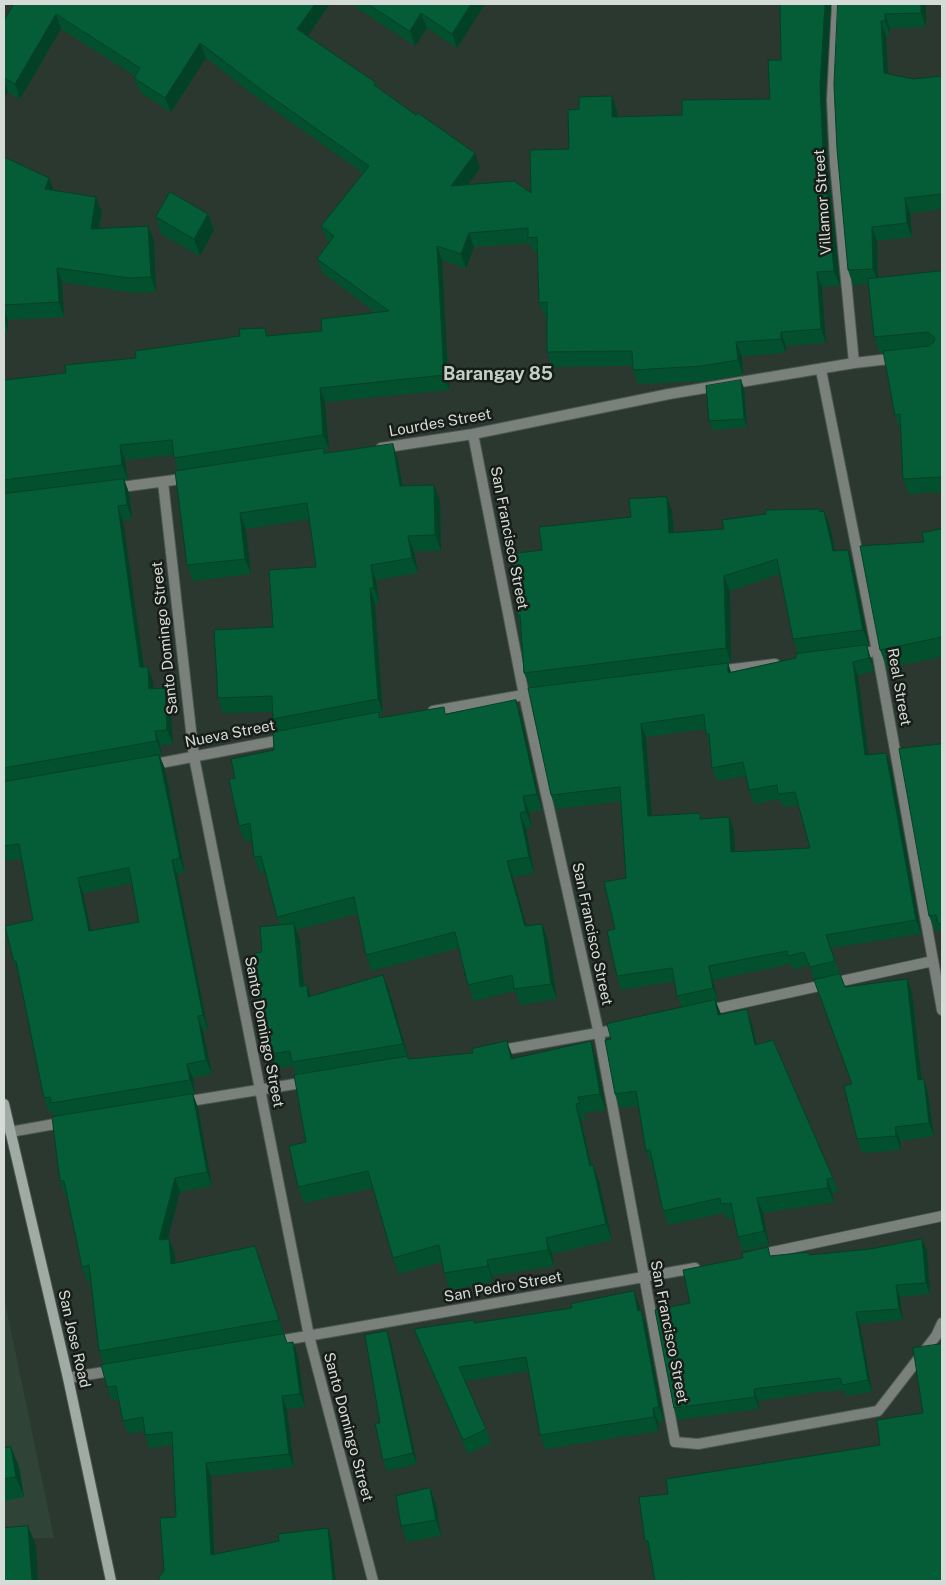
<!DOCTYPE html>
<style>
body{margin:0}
#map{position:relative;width:946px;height:1585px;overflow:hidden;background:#2b3830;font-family:"Public Sans",sans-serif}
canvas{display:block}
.frame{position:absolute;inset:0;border:5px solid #d5dcd7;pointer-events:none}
</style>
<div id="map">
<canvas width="946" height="1585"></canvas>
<div class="frame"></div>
</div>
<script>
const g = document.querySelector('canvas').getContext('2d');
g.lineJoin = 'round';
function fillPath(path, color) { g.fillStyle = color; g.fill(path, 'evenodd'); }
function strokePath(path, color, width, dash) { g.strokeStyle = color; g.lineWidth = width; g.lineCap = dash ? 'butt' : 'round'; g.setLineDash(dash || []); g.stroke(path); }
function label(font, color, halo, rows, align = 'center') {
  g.font = font + ' "Public Sans",sans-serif'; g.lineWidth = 5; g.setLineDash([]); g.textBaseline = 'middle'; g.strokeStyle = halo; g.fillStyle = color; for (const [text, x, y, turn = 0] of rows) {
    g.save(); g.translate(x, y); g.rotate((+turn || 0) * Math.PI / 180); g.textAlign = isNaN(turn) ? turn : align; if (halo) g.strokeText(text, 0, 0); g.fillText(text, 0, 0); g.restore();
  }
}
fillPath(new Path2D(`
 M4,1295v2l50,241 -50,1z`), '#304337');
const minor = new Path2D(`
 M854,363l44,-5
 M821,370l56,281 65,359
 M473,434l51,261 75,339 76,408 23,2 180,-33 58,-75 6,-13
 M381,448l92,-14 196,-40 185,-31 -19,-199 -3,-64 5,-96
 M163,482l31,275 115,579 64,245
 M114,488l75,-10
 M856,654l21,-3
 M717,671l58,-7
 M433,711l96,-17
 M150,765l136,-26
 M705,1011l228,-50
 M497,1051l123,-22
 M184,1102l123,-20
 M10,1132l56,-10
 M758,1255l184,-39
 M273,1342l422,-74
 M68,1378l48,-8`);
const secondary = new Path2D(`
 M4,1104l64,274 43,203`);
strokePath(minor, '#4a564e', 12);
strokePath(secondary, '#4a564e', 12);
strokePath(minor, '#7a807c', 10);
strokePath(secondary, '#a1aba5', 10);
fillPath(new Path2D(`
 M14,4h316l-23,32 68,46 2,5 103,81 -13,17 64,8 38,-44 10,-40 33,-13 5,15v6l65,-2 88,-16 11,-39 -1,-56h51l-6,96 3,65 12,121 -18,1 4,56 -40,3v7l-44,3 1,19 -36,6 -69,3 -5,-14v-4l-81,1 -5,-15v-35h-2l-6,-14 -1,-51h-5l-3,-9 -56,4 -8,22 -24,-9 7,130 -124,12 4,47 -4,1 1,2 72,8 5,26 31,-1 6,16 1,50h-27l4,22 -42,7 3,23 -4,1 8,110 -3,1 1,3 65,-4 70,-14 5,15 21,95 -13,2 3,15 -6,1 8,45 -21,4 13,49 16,-2 6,16 9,59 -37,6 -5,-14 -41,10 -6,-16 -9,-37 -88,23 -5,-16 -9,-41 -61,16 4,9 4,47 3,-1 4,11 78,-6 20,69 187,-1 10,52 -22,3 2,6 -5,1 11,46 1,-1 6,16 13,59 -60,14 2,12 -62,10 1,6 -43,8 -6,-17 -2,-11 -43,12 -6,-16 -20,-70 -69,15 -6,-16 8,-45 -10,-68 -3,-8 -19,3 -5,-15 -7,-102 18,-27 -3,-8 -12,-45 -5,1 -6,-16 -2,-17 -7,2 -6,-16 -4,-48 39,-28 3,-19 -4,-12 -1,-7 -49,1 -5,-15 55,-71 43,-60 -6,-48 -64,10 5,45 -58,7 -6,-16 -9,-95 -4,-15 -49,5 3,20h-4l5,13 3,26 -9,1 21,147h4l5,14v8l12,-1 5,15 3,41 -13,1 2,11h-2l5,13 20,104 -8,1 31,156 -5,1 9,43 -19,4 2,16 -2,1 5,13 14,78 -32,6 -12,47h1l6,14v10l80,-17 29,88 -180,31 -5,-14 -9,-71 -3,1 -5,-14 -15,-72h-2l-5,-14 -4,-64 -2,-5 -5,1 -5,-15 -25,-122 -5,-14 19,-42 -11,-61 -16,2 -2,-7v-474l62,-7 174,-37 25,-8 3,7 54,-4 54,-18 -53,-40 -6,-14 12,-17 -2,-2 -6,-14 42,-53 -95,-67 -62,-48 -35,54 -31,-20 -6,-14 1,-2 -74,-47 -41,70 -12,-7 -4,7v-78zM132,883l7,39 -48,9 -8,-38z
 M351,4h134l-28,44 -30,-20 -12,18z
 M838,4h88v23l-36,1v7l-4,1 2,38 25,5 29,-3v133l-32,4 2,24 -35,4 1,37 64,-7v221l-33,2 -6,-15 -2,-48 -6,-16 -11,-63 -4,1 -6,-16 -6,-53 -15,1 -5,-15z
 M4,157l45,21 5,12 48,22 -3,16 49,-2 6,14 2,52 -22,1 -72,-11 2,35 -56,3v12h-4z
 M208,214l6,16 -14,26 -39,-22 -5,-17z
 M744,388l3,39 -35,3 -3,-9z
 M819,509l1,3 10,14 5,25 13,-1 5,15 16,80 -71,9 73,5 3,12 -16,4 10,80 23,11 30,168 -91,14 15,39 67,5 10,88 2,-1 4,14 6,43 -34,5 1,9 -39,3 -5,-14 -5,-55 -43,-119 -16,5 -2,-6 -78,16 5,21h-2l5,14 31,9 5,21 76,133 5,14 -6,1 2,9 -71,11 6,32 -26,6 -5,-14 -4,-19 -8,1 -2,-6 -56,12 -5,-14 -10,-46h-1l-6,-14 -7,-45 -19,2 -5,-14 -4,-55 71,-32 -5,-11 -2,-15 -54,9 -4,-14 -2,-47 11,-51 -5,-77 -65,8 -5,-14 -21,-108 -6,-14 -4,-48 -3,-10 25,-65 130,-39 2,22 50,-4zM780,574l13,65 5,15 -2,4 -65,14 -3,-9 3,-1 -1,-71zM705,729l1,5 4,12 2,22 5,13 29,-5 3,14 5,14 25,-5 4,8 16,-2 11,43 -75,4 -1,-22 -5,-13 -27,2 -2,-6 -48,3 -6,-79z
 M942,529v128l-55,11 -7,-18 44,-108z
 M942,744v193l-2,-7 -5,1 -6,-15z
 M922,1239l5,12 3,43 -30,3 3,23 -43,4 12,68 -26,4 -2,-6 -32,3 -54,8 1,8 -81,11 -4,-12 16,-105 81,-47 39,-1 60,-6z
 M634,1291l6,19h1l5,14 18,97 -6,1 1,9 -114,18 -5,-14 -11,-64 -64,10 21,48 5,14 -23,11 -49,-111 -5,-14 61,-6 97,-15z
 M391,1342l26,122 -30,7 -4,-11 -3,-37z
 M287,1343l11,12 7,52 -18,2 7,58 -83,9 4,78 64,-13 49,-13 4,13 -168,30 12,-54 -3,-72 -24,3 -4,-13 -1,-4 -16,3 -5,-13 -4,-21h-7l-5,-13z
 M923,1413l19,168h-287l-4,-23 -6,-17 23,-47 212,-49z
 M11,1447l8,20 5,30 -20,4v-53z
 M436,1504l5,32 -34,6 -6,-16z`), '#03502e');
fillPath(new Path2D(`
 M315,4h15l-28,40 -5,-15z
 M471,4h14l-28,44 -5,-14z
 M825,4h6l-6,96 3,65 12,121 -6,-15 -11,-121 -3,-64z
 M921,4h5v23l-5,-14z
 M421,13l6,15 -12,18 -5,-15z
 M56,14l5,15 -41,70 -5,-15z
 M885,14l5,14v7l-5,-14z
 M881,21l5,15 3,51 -5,-14z
 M200,43l6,15 -35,54 -6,-14z
 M4,80l4,12 -4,7z
 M612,96l5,15 1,20 -6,-14z
 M475,153l5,15 -24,33 -5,-15z
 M49,178l6,15 -10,-4z
 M96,197l6,15 -6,31 -5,-14z
 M905,198l5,15 2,24 -5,-14z
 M208,214l6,16 -14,26 -6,-17z
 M148,226l6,14 2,52 -5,-15z
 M872,227l5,14 1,42 -5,-14z
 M469,233l5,14 -8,22 -5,-15z
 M437,246l5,14 7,130 -5,-15z
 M57,268l5,14 2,35 -5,-15z
 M817,272l5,15 4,56 -5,-14z
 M4,308l4,12v12l-4,-13z
 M781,332l5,14v7l-5,-14z
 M736,342l6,14 1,19 -5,-15z
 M741,380l3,8 3,39 -3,-8z
 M320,388l5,14 4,47 -6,-14z
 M393,444l5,16 7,41 -5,-15z
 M120,445l5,15 3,20 -6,-15z
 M124,479l5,14 3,26 -5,-14z
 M434,485l6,16 1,50 -6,-16z
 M667,497l5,14 3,37 -6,-15z
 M118,506l5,14 23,162 -6,-15z
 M824,511l6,15 8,40 -5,-15z
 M240,513l6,16 5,45 -6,-15z
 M408,536l6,15 4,22 -6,-15z
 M848,550l5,15 16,80 -6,-15z
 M371,565l5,15 3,23 -5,-15z
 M724,576l6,15 1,71 -5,-14z
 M370,588l5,16 8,110 -5,-15z
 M867,645l4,14 3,12 -5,-13z
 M853,662l5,13 12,93 -5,-13z
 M728,663l4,13 -4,-3z
 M148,667l5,14 2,23 -6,-15z
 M165,688l5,15 3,41 -6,-14z
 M516,700l5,15 21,95 -5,-16z
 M641,724l5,13 7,93 -5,-14z
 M155,731l5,14 2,11 -5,-15z
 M886,753l5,13 30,168 -5,-14z
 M159,755l6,14 20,104 -5,-15z
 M523,796l6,16 3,15 -6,-16z
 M520,813l6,15 8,45 -5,-16z
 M729,817l5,13 2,36 -5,-14z
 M172,860l5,14 31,156 -5,-15z
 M507,861l6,16 18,65 -6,-16z
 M78,878l5,15 11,52 -5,-14z
 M294,924l6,15 5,62 -5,-14z
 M542,924l6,16 9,59 -6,-15z
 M709,966l4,14 5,21 -5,-13z
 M383,975l6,15 20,69 -6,-15z
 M907,979l5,13 11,101 -5,-13z
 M307,985l5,15 -4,-3z
 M715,1000l6,14 -3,1z
 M747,1009l5,15 8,36 -5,-15z
 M198,1016l5,15 9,43 -6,-14z
 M507,1041l6,16 4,18 -6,-16z
 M591,1041l5,17 10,52 -6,-16z
 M187,1064l6,14 2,16 -5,-14z
 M924,1079l4,14 6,43 -5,-13z
 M193,1094l5,14 14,78 -5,-14z
 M576,1104l5,16 14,62 -5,-16z
 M895,1127l5,14 1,9 -5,-14z
 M593,1165l6,16 13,59 -6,-16z
 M175,1178l5,14 -16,62 -5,-14z
 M827,1179l5,14 2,9 -6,-14z
 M757,1198l6,15 6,32 -5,-14z
 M546,1238l6,16 2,12 -6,-16z
 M169,1239l6,14 1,25 -5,-14z
 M922,1239l5,12 3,43 -4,-11z
 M255,1246l5,14 24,74 -5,-14z
 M487,1260l5,16 1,6 -5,-16z
 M896,1285l4,12 3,23 -4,-11z
 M634,1291l5,14 4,20 -5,-14z
 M641,1310l5,14 18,97 -5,-14z
 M856,1312l4,12 12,68 -4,-12z
 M387,1331l4,11 26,122 -4,-11z
 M293,1342l5,13 7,52 -5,-13z
 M754,1389l4,12 1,8 -4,-12z
 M282,1396l5,13 7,58 -5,-13z
 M653,1408l5,14 1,9 -5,-14z
 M11,1447l8,20 5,30 -8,-20z
 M206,1463l5,13 4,92 -4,-13z
 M430,1488l6,16 5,32 -5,-16z
 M28,1526l8,20 2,35h-6z
 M328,1528l4,13 4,40h-3z`), '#034126');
const building = new Path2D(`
 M14,4h301l-18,25 78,53 -1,3 42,30 2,-2 57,40 -24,33 63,-5 17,12 -1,-43 39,-1 -1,-39 11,-1v-12l33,-1v21l70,-2v-15l88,-1 -2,-39h13l-1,-56h45l-5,82 3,64 11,121 -17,1 4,57 -40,3v7l-45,3 2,18 -36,6 -69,4 -1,-19 -85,1v-50l-8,1 -2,-66 -9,1v-10l-59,5 -8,21 -24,-8 7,129 -124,13 3,47 -149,23 -2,-18 -52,5 2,20 -118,15v-100l62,-7 -1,-8 71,-7 -1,-7 105,-15 -1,-7 26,-1 1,8 56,-5 -1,-12 68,-8 -72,-52 17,-23 -13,-10 48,-60 -106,-75 -63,-48 -35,55 -31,-20 6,-10 -84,-54 -41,70 -11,-6v-57z
 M368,4h103l-19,30 -31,-21 -11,18z
 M838,4h83v9l-36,1v7h-4l3,52 29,6 29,-3v118l-37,4 2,25 -35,4 1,42 -25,1 -11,-121 -3,-64z
 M4,157l45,21 -4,11 51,8 -5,32 57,-3 3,51 -22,1 -72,-10 2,34 -55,3z
 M170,192l38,22 -14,25 -38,-22z
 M942,271v206l-39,2 -3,-65 -5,1 -12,-64 46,-5 5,-4 1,-4 -7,-6 -54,5 -6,-58z
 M741,380l3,39 -35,2 -3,-35z
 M393,444l7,42 34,-1 1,50 -27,1 4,22 -41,7 3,23h-4l8,111 -105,20 -1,-23 -54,2 -4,-68 59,-3 -4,-57 47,-3 -9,-64 -67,10 5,46 -58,6 -12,-94 149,-23v5z
 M124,479l3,26 -9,1 22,161h8l1,22 16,-1 2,42 -12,1 2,10 -153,27v-274z
 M667,497l2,36 55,-4 -2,-9 44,-6v-4l53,-1 1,3 4,-1 9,40 15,-1 15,80 -70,9 -16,-80 -53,17 2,72 -202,25 -4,-58h-3l-7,-61 32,-4 -3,-23 92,-10 -2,-18z
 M942,529v108l-62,13 -20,-104 64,-4 -2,-9z
 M867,645l2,13 -16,4 12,93 21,-2 30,167 -90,15 9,26 -25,6 -6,-15 -16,4 -1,-5 -78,15 4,22 -36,8 -5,-28 -55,8 -10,-45 8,-2 -11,-47 22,-4 -6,-91 -69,8 -23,-107 200,-25v10l68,-15v-4zM704,715l2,19h3l3,34 31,-6 6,28 28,-5 1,9 17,-2 15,56 -79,4 -2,-35 -29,2v-6l-52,3 -7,-92z
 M516,700l21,94 -14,2 3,15 -6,2 9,44 -22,4 18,65 17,-2 9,60 -37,5 -2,-14 -44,10 -13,-53 -89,23 -12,-58 -77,20 -16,-61 -7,1 -4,-34 -11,3 -10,-47 6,-1 -4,-19 43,-9 -1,-18 106,-20v6l65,-11 1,7z
 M942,744v179l-4,1 -2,-9 -7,1 -30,-167z
 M159,755l21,103 -8,2 31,155 -5,1 8,44 -19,4 3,16 -139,23 -1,-6 -6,1 -28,-137 -2,1 -9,-36 28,-6 -14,-76 -15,2v-64zM129,868l10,54 -50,9 -11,-53z
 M294,924l6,63 7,-2 1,12 75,-22 20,69 -111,18 -2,-11 -21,3 -12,-80 -2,-21 7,-1 -2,-25z
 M840,974l5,13 62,-8 11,101 6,-1 5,44 -34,4 1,9 -39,3 -13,-53 8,-2 -38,-104z
 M715,1000l3,15 29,-6 8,36 18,-5 60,138 -6,1 1,9 -71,10 7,33 -26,6 -7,-34 -10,1 -1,-6 -57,13 -13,-61 -4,1 -10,-60 -21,3 -10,-54 6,-1 -4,-15z
 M507,1041l4,18 80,-18 9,53 -22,3 2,6 -4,1 14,62 3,-1 13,59 -60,14 2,12 -61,10 1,6 -44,7 -5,-28 -46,13 -25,-87 -70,16 -9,-41 17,-4 -12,-67 113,-19 1,3 65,-6 -1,-4z
 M193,1094l14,78 -32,6 -16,62 10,-1 2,25 84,-18 24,74 -180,31 -10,-86 -7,2 -18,-86h-4l-8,-64z
 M922,1239l4,44 -30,2 3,24 -43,3 12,68 -26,5 -2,-7 -32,4 -54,7 1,8 -81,11 -19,-98 35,-7 -7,-33 60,-12 -1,-5 26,-6 2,9 39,-4v3l61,-6z
 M634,1291l4,20 3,-1 18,97 -6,1 1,9 -114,18 -14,-78 -67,10 27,62 -23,11 -49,-111 60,-9v3l98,-15 -1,-4z
 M387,1331l26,122 -30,7 -8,-37h5l-15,-88z
 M284,1334l3,9 6,-1 7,52 -18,2 7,58 -83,9 5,92 68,-14 -1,-7 50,-6 5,53h-174v-4l5,-6 -4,-53 16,-1 -4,-85 -27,3 -2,-18 -20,4 -7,-35 -9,1 -6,-22z
 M942,1344v237h-260v-1l-6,1h-21l-7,-40h-3l-6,-44 29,-3 -2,-15 214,-34 -3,-25 46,-7 -10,-65z
 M11,1447l5,30 -12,2v-31z
 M430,1488l6,32 -35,6 -5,-30z
 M28,1526l4,55h-28v-53z`);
fillPath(building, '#045d36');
strokePath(building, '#034126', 1);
label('15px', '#d5dcd7', '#181d1a', [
 ["Villamor Street",823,202,-94],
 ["Lourdes Street",440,423,-10],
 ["San Francisco Street",509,538,79],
 ["Santo Domingo Street",165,638,-96],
 ["Real Street",899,687,80],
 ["Nueva Street",230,734,-11],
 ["San Francisco Street",592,934,78],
 ["Santo Domingo Street",264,1032,79],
 ["San Pedro Street",503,1287,-10],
 ["San Francisco Street",669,1332,79],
 ["San Jose Road",74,1339,77],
 ["Santo Domingo Street",348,1427,75]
]);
label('bold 18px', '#c1d1c7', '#181d1a', [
 ["Barangay 85",498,374]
]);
</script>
